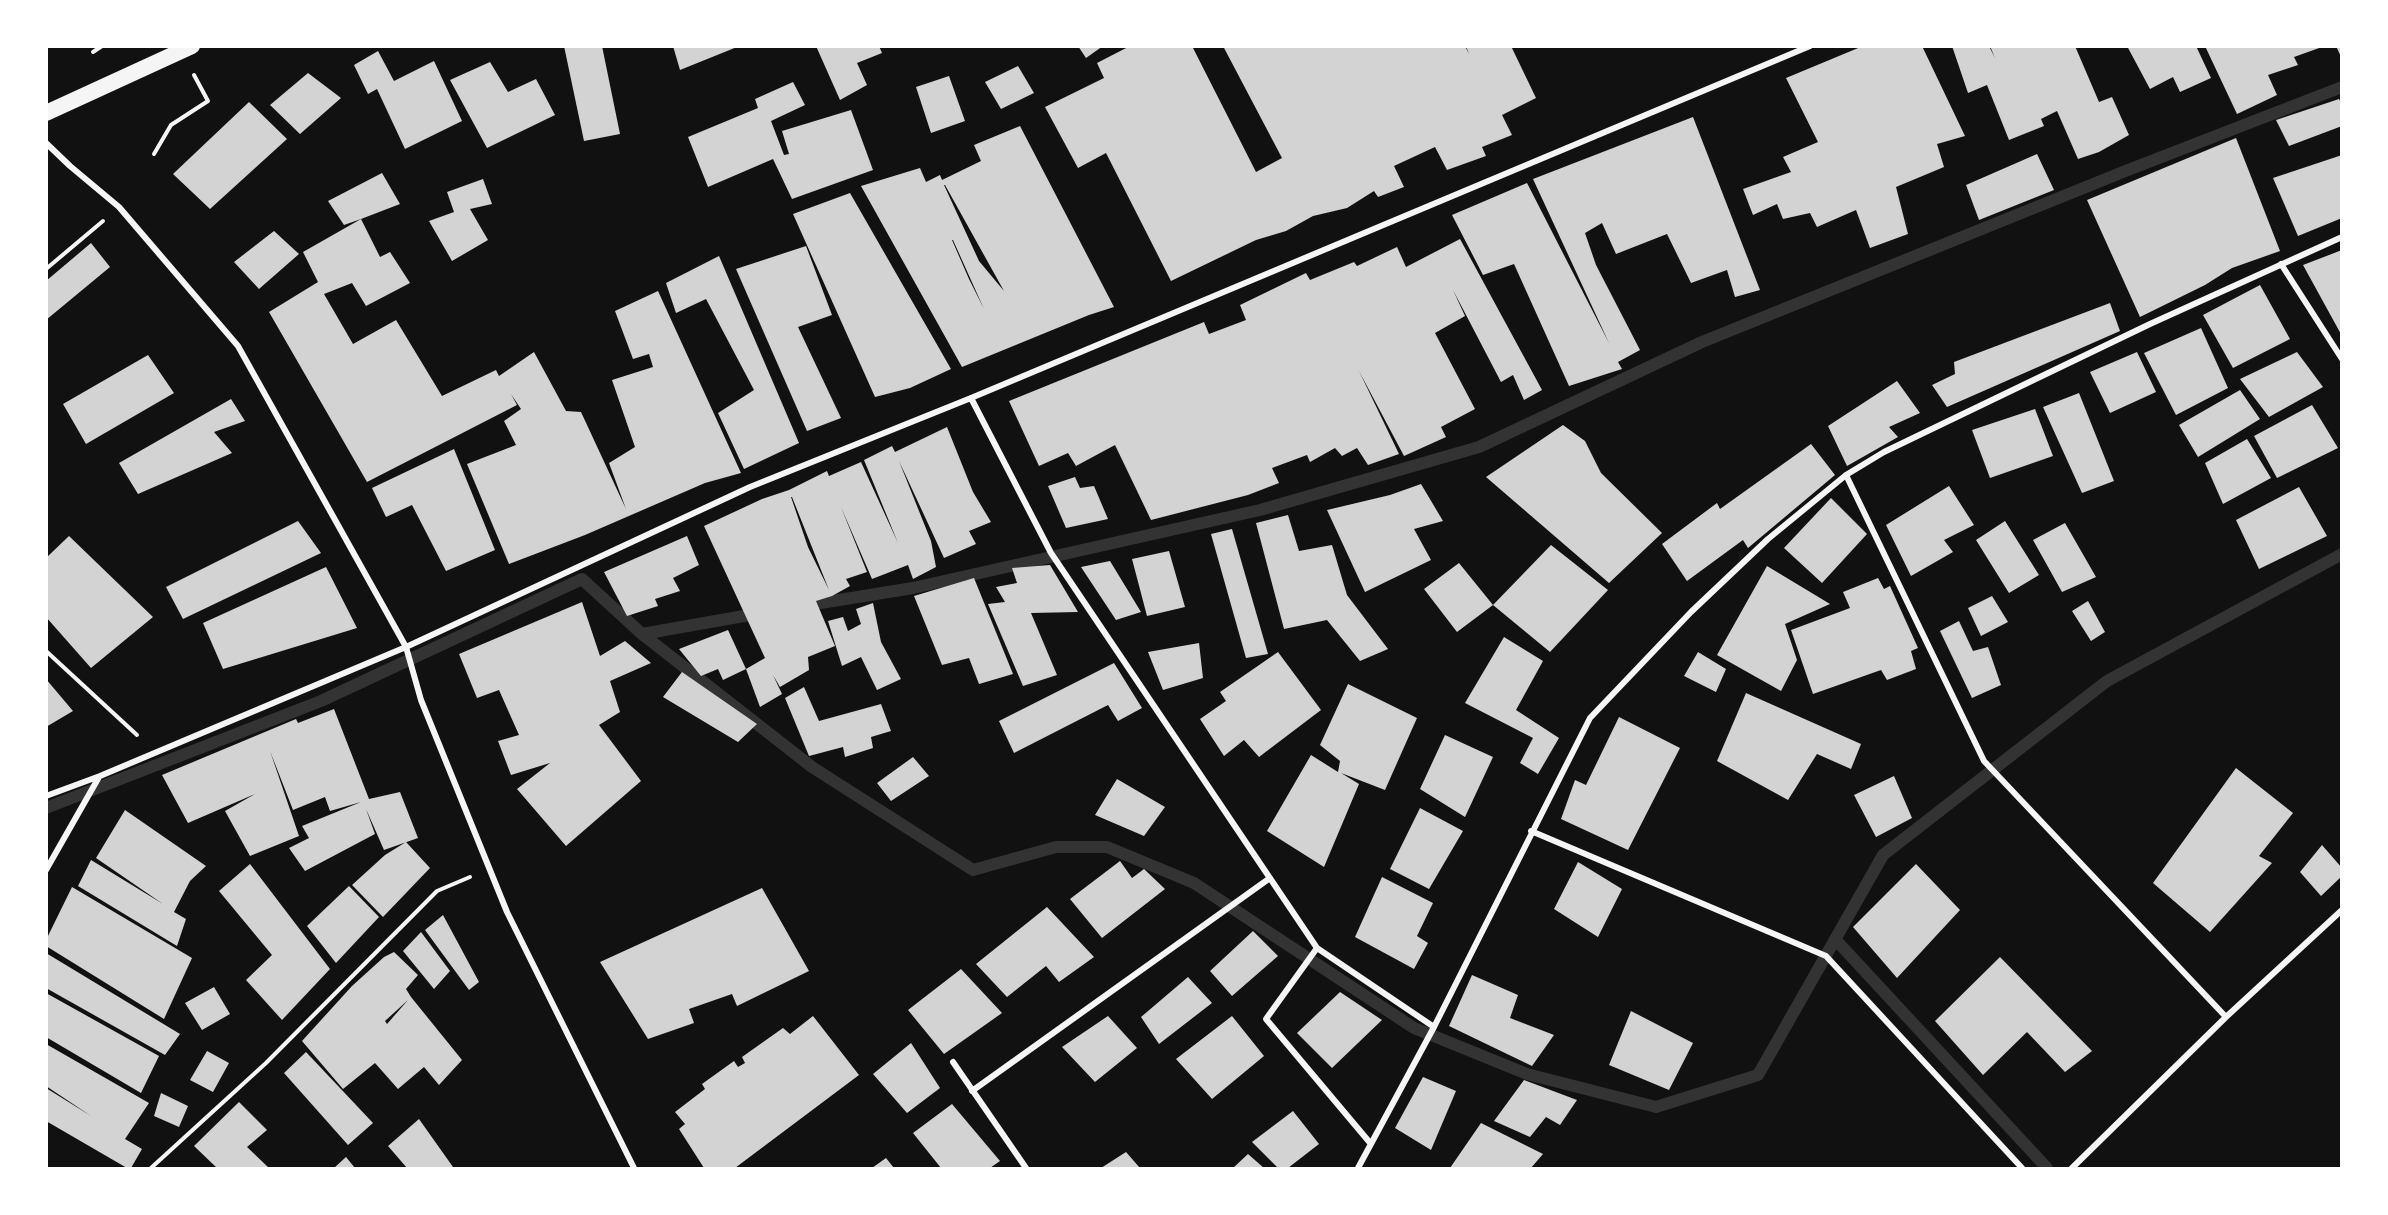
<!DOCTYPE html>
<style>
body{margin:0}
#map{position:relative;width:2388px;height:1215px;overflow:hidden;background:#111;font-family:"Space Grotesk",sans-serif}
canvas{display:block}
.frame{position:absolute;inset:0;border:48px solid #fff;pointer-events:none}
</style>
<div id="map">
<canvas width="2388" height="1215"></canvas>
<div class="frame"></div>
</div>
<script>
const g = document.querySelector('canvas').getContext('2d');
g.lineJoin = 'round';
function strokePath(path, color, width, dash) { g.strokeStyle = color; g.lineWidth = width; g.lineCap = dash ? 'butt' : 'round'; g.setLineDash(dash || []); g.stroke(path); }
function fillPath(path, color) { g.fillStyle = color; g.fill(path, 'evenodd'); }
strokePath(new Path2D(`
 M802,606l111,-18 347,-78 219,-63 223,-105 426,-172 214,-83
 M642,634l170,133 161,103 83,-23h51l87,36 220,145 113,46 129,33 102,-32 125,-220 224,-174 235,-127
 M46,808l275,-107 261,-122 60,55 119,-21
 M1835,939l212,229`), '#333', 12);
fillPath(new Path2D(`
 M564,46h38l18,88 -36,7z
 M673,46h64v1l-57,23z
 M816,46h63l3,7 -25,10 10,22 -27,15z
 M1078,46h25l-17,12z
 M1130,46h62l64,126 26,-14 -59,-112h242l4,8 -3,-8h45l25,52 -34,17 10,20 -30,12 4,9 -39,14 -12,-23 -41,19 10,21 -26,10 -4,-6 -27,17 -34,8 -27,15 -30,9 -85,41 -65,-128 -28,15 -33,-61 59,-29 -7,-15z
 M1863,46h59l43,90 -28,8 7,23 -48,20 12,47 -38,14 -14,-38 -39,17 -7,-14 -27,6 -6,-15 -24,11 -10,-26 48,-17 -8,-15 35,-15 -32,-64z
 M1952,46h37l6,12 -5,-12h85l24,56 13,-5 17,38 -30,17 -21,7 -21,-48 -16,8 3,7 -35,14 -22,-55 -19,8z
 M2127,46h69l15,32 -31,14 -7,-15 -23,12z
 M2205,46h117v1l-28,10 4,8 -30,10 9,20 -40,19z
 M2336,46h6v13z
 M378,51l16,30 40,-20 28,60 -57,28 -28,-60 -9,5 -14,-29z
 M490,62l18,30 28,-13 19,36 -68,33 -37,-68z
 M1018,66l16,27 -33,16 -16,-27z
 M308,73l33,25 -41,36 -30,-29z
 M949,76l16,45 -34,12 -15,-46z
 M793,82l12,23 -34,16 13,34 5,-1 -7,-23 69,-21 22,60 -81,29 -19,-40 -65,28 -20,-50 70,-29 -3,-9z
 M2339,99l3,6v21l-53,20 -13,-26z
 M249,102l38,37 -77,70 -37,-35z
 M1693,117l67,173 -25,7 -8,-27 -36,13 -24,-49 -51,20 -14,-31 -17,10 11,32 44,85 -22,12 4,7 -53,17 -55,-122 -31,11 -31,-60 75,-32 82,160 -76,-164z
 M1020,126l94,181 -25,8 -127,52 -101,-181 59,-18 6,14 14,-7 2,5 39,-19 -7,-16zM944,185h1l59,106 -25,-30zM952,240h1l31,69 -15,-30z
 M2236,138l44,113 -48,17 -27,17 -65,32 -53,-117z
 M2037,154l17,36 -75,30 -13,-35z
 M2342,155v63l-44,18 -25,-58z
 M382,173l18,31 -39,15 19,38 10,-5 20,31 -44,23 -14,-23 -28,11 29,50 43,-24 46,76 54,-26 3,6 35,-24 32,59 15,1 45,97 -17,-46 26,-16 -23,-67 41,-13 -4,-13 -16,5 -18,-48 43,-20 83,182 -36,10 -120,52 -76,29 -42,-100 49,-19 -12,-24 17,-12 -10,-15 6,11 -150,77 -98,-170 49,-30 -15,-30 58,-33 -17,6 -16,-24z
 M483,179l9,25 -22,5 18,31 -36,21 -23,-40 25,-9 -7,-20z
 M850,193l101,176 -41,19 -35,9 -82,-183z
 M274,231l25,23 -40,35 -25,-27z
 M1460,239l82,151 -18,10 -11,-25 -12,7 -48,-92 12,26 -30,17 40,76 -34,18 5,10 -42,19 -45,-85 40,83 -31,11 -11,-17 -15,8 -7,-8 -25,14 -3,-7 -35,13 7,15 -31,12 -97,25 -36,-75 -39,21 -8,-13 -29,13 -30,-65 195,-79 5,12 37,-14 -6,-15 66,-32 4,7 44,-18 3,4 40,-19 9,20z
 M91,243l19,24 -64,53v-39z
 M806,246l26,69 -34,12 43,91 -34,13 -71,-162z
 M2342,250v86l-39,-71z
 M719,256l80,187 -55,26 -26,-56 36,-23 -48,-91 -30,14 -10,-30z
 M2260,285l30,54 -57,29 -30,-53z
 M2110,303l10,28 -173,76 -15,-22 23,-11 -1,-12z
 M2201,328l27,60 -52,27 -32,-62z
 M2137,352l19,40 -46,21 -20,-41z
 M2297,352l26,35 -54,30 -29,-38z
 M148,355l26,38 -88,51 -23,-40z
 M1897,381l23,32 -31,14 9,10 -51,29 -19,-40z
 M2240,390l20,29 -62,38 -19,-32z
 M2079,393l35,88 -32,12 -39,-86z
 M231,399l14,22 -31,11 18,21 -94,41 -19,-31z
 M2312,405l26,43 -61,30 -23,-42z
 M2035,409l18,47 -63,22 -18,-48z
 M1563,425l22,16 16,32 61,60 -53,50 -123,-106z
 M947,427l26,65 18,30 -22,9 7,13 -32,14 -45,-97 32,80 5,26 -23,12 -5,-14 -36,14 -31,-72 26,65 -21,7 4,7 -18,10 -16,5 19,45 -27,11 1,13 -29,17 -7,-12 9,19 -22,13 -14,-38 -23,11 -5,-11 -17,7 -22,-27 49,-19 18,39 19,-11 -61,-132 58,-27 27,-9 38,-19 2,5 32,-14 37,81 -34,-83 28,-14 3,6zM791,497h1l37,93 -21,-43z
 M2247,439l24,39 -48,26 -18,-41z
 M1811,444l24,31 -87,73 -5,-8 -56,41 -25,-37 55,-41 3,6z
 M454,449l41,101 -49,21 -34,-66 -26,12 -14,-29z
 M1075,477l5,11 14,-2 14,33 -42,9 -18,-42z
 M1421,484l22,37 -29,8 17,31 -66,32 -38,-82 63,-15z
 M1949,486l25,39 -30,15 9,12 -42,24 -25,-51z
 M2299,487l28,49 -68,33 -23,-49z
 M1831,498l36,36 -45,49 -38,-35z
 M1288,515l11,36 33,-6 15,50 41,54 -28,12 -33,-41 -43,9 -28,-106z
 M298,521l23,32 -138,66 -17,-32z
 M2005,521l34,54 -30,18 -33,-53z
 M2065,523l31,54 -34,15 -29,-52z
 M1232,529l36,125 -22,4 -35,-124z
 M69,536l84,81 -62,51 -45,-51v-59z
 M687,536l12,29 -26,13 7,13 -25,8 3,7 -31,10 -23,-44z
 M1551,545l57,45 -58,62 -57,-47 -36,27 -33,-43 35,-26 34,42z
 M1169,551l16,56 -38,9 -15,-57z
 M1110,561l31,51 -25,8 -35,-53z
 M1050,565l28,47 -47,1 26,62 -34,11 -35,-82 17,-2 -9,-15 21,-4 -5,-15z
 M1767,566l63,38 -45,20 12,36 -16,31 -64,-36z
 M326,567l31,61 -134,41 -20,-46z
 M974,578l39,96 -34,10 -10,-26 -27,7 -28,-69z
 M1878,578l6,11 6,-3 28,62 -7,3 5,18 -29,11 -6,-10 -68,24 -22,-64 59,-22 -7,-16z
 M1992,596l16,26 -27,14 -13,-28z
 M2088,601l17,31 -14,9 -19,-30z
 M582,602l18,54 25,-15 26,22 -41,18 10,31 -21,13 42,56 -75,65 -49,-57 33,-26 -39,12 -13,-34 21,-6 -20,-45 -22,8 -18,-44z
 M873,603l8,39 20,37 -24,11 -16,-33 -19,9 -14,-45 15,-4 5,14 13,-7 -5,-15z
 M1959,621l14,30 15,-4 13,38 -29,13 -32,-67z
 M1504,637l39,24 -27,49 43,28 -21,36 -18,-11 13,-25 -68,-35z
 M1199,643l4,35 -40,12 -15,-38z
 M1278,652l43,58 -62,47 -15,-17 -20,16 -24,-37 26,-18 -6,-9z
 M1698,652l28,17 -10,23 -32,-16z
 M1114,663l28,45 -24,13 -10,-16 -94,48 -15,-32z
 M682,672l75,52 -19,18 -75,-45z
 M46,679l27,32 -27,16z
 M1348,684l69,34 -32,72 -44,-17 18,11 -35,83 -57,-36 44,-76 27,17 2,-11 -20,-16z
 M804,687l15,34 62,-17 10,27 -20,6 2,11 -28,9 -2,-10 -34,9 -24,-58z
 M1746,693l115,51 -10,25 -34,-15 -29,46 -71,-39z
 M334,709l35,90 31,-7 18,46 -34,12 -18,-41 9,25 -70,37 -16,-23 20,-10 -7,-12 59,-24 -31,9 -5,-14 -32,13 -23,-59 29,85 -49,20 -25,-45 30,-17 -67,29 -26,-48 134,-56 2,4z
 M1619,717l61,31 -52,102 -67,-31 14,-39 11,5z
 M1445,735l48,22 -28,60 -45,-28z
 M913,757l16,19 -38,25 -14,-18z
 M2236,768l57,45 -34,43 13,7 -62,69 -57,-49z
 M1894,776l18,42 -36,19 -22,-42z
 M1117,779l48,28 -21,29 -49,-21z
 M1420,808l43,23 -34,58 -39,-20z
 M125,810l81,56 -16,15 -16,31 12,7 -9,27 -99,-60 13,-26 72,44 -67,-46z
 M406,842l24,26 -47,49 -31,-32 33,-30z
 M2322,845l20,23v8l-21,20 -21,-24z
 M1120,861l12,17 12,-9 21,20 -63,49 -32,-39z
 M1578,862l44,27 -24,48 -44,-28z
 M250,864l80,105 -48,51 -36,-40 26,-25 -53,-64z
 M1916,864l44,46 -63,68 -44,-51z
 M1382,877l51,26 -16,33 11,7 -14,26 -59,-32z
 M349,886l30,31 -43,46 -29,-37z
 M72,887l120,71 -28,61 -118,-73v-6z
 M762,888l47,83 -72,35 -5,-12 -43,15 5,14 -46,16 -48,-77z
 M1047,907l47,50 -35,25 -13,-16 -39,31 -31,-33z
 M443,915l36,67 -10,8 -44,-60z
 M1253,931l25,25 -46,40 -22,-25z
 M421,932l29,39 -16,18 -31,-38z
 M394,952l24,23 -12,14 5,8 51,63 -23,25 -15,-18 -26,22 -23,-26 -32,26 -41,-48 50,-55 32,-29zM408,1000l-21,24 -2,-3z
 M46,953l134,81 -15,21 -119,-67z
 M2000,957l92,94 -27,21 -38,-40 -44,43 -48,-54z
 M961,969l41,44 -58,41 -36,-44z
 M1472,975l46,20 -8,23 44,17 -22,31 -83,-40z
 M1188,977l24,26 -53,41 -18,-27z
 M214,987l16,27 -28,16 -17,-27z
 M1340,992l42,28 -50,48 -35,-35z
 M46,993l113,63 -18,37 -95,-56z
 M1631,1011l62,32 -24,47 -60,-25z
 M813,1016l46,59 -124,93h-31l-25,-39 6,-5 -10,-12 30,-23 -3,-5 32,-23 4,6 7,-4 -3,-6 41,-29 7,6z
 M1108,1016l29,32 -42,34 -33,-35z
 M1232,1016l32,40 -52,43 -36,-40z
 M911,1043l29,45 -33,25 -34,-39z
 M46,1044l103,59 -24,36 17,10 -11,19h-4l-81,-47v-33l45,28 -45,-30z
 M207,1051l22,12 -16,29 -23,-12z
 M306,1052l67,71 -25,22 -64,-72z
 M1423,1077l33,14 -25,59 -36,-22z
 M1524,1080l53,20 -17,25 -14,-8 -16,20 -36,-16z
 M161,1093l27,13 -9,21 -25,-11z
 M239,1102l28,28 -20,17 22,21h-52l-23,-22z
 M952,1104l48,57 -10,7h-49l-28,-35z
 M1293,1111l26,33 -31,24h-10l-26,-26z
 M419,1119l34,48 -2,1h-44l-19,-22z
 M1481,1123l62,31 -12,14h-81z
 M1126,1152l14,16h-39z
 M1248,1154l16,14h-31z
 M346,1157l9,11h-21z
 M886,1158l8,10h-22z`), '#d3d3d3');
strokePath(new Path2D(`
 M93,52l9,-6
 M154,154l17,-29 37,-24 -14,-26
 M46,269l57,-48
 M46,651l91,84
 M151,1168l115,-105 171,-172 33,-14`), '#f5f5f5', 4);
strokePath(new Path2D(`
 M46,143l24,23 49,41 119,139 168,301 15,53 86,212 127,256
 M2281,264l61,95
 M971,398l80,155 266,395 117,79
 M1846,475l138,286 242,256
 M46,796l54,-20 306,-129 344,-160 221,-89 839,-352
 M1531,831l295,125 196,212
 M46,870l53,-93
 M1317,948l-51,71 105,125
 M953,1062l73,106
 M972,1091l298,-213
 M1358,1168l76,-141 156,-309 101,-106 77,-73 78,-64 38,-23 266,-128 192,-87
 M2072,1168l154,-151 116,-107`), '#f5f5f5', 6);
strokePath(new Path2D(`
 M46,113l146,-67`), '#f5f5f5', 16);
</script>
